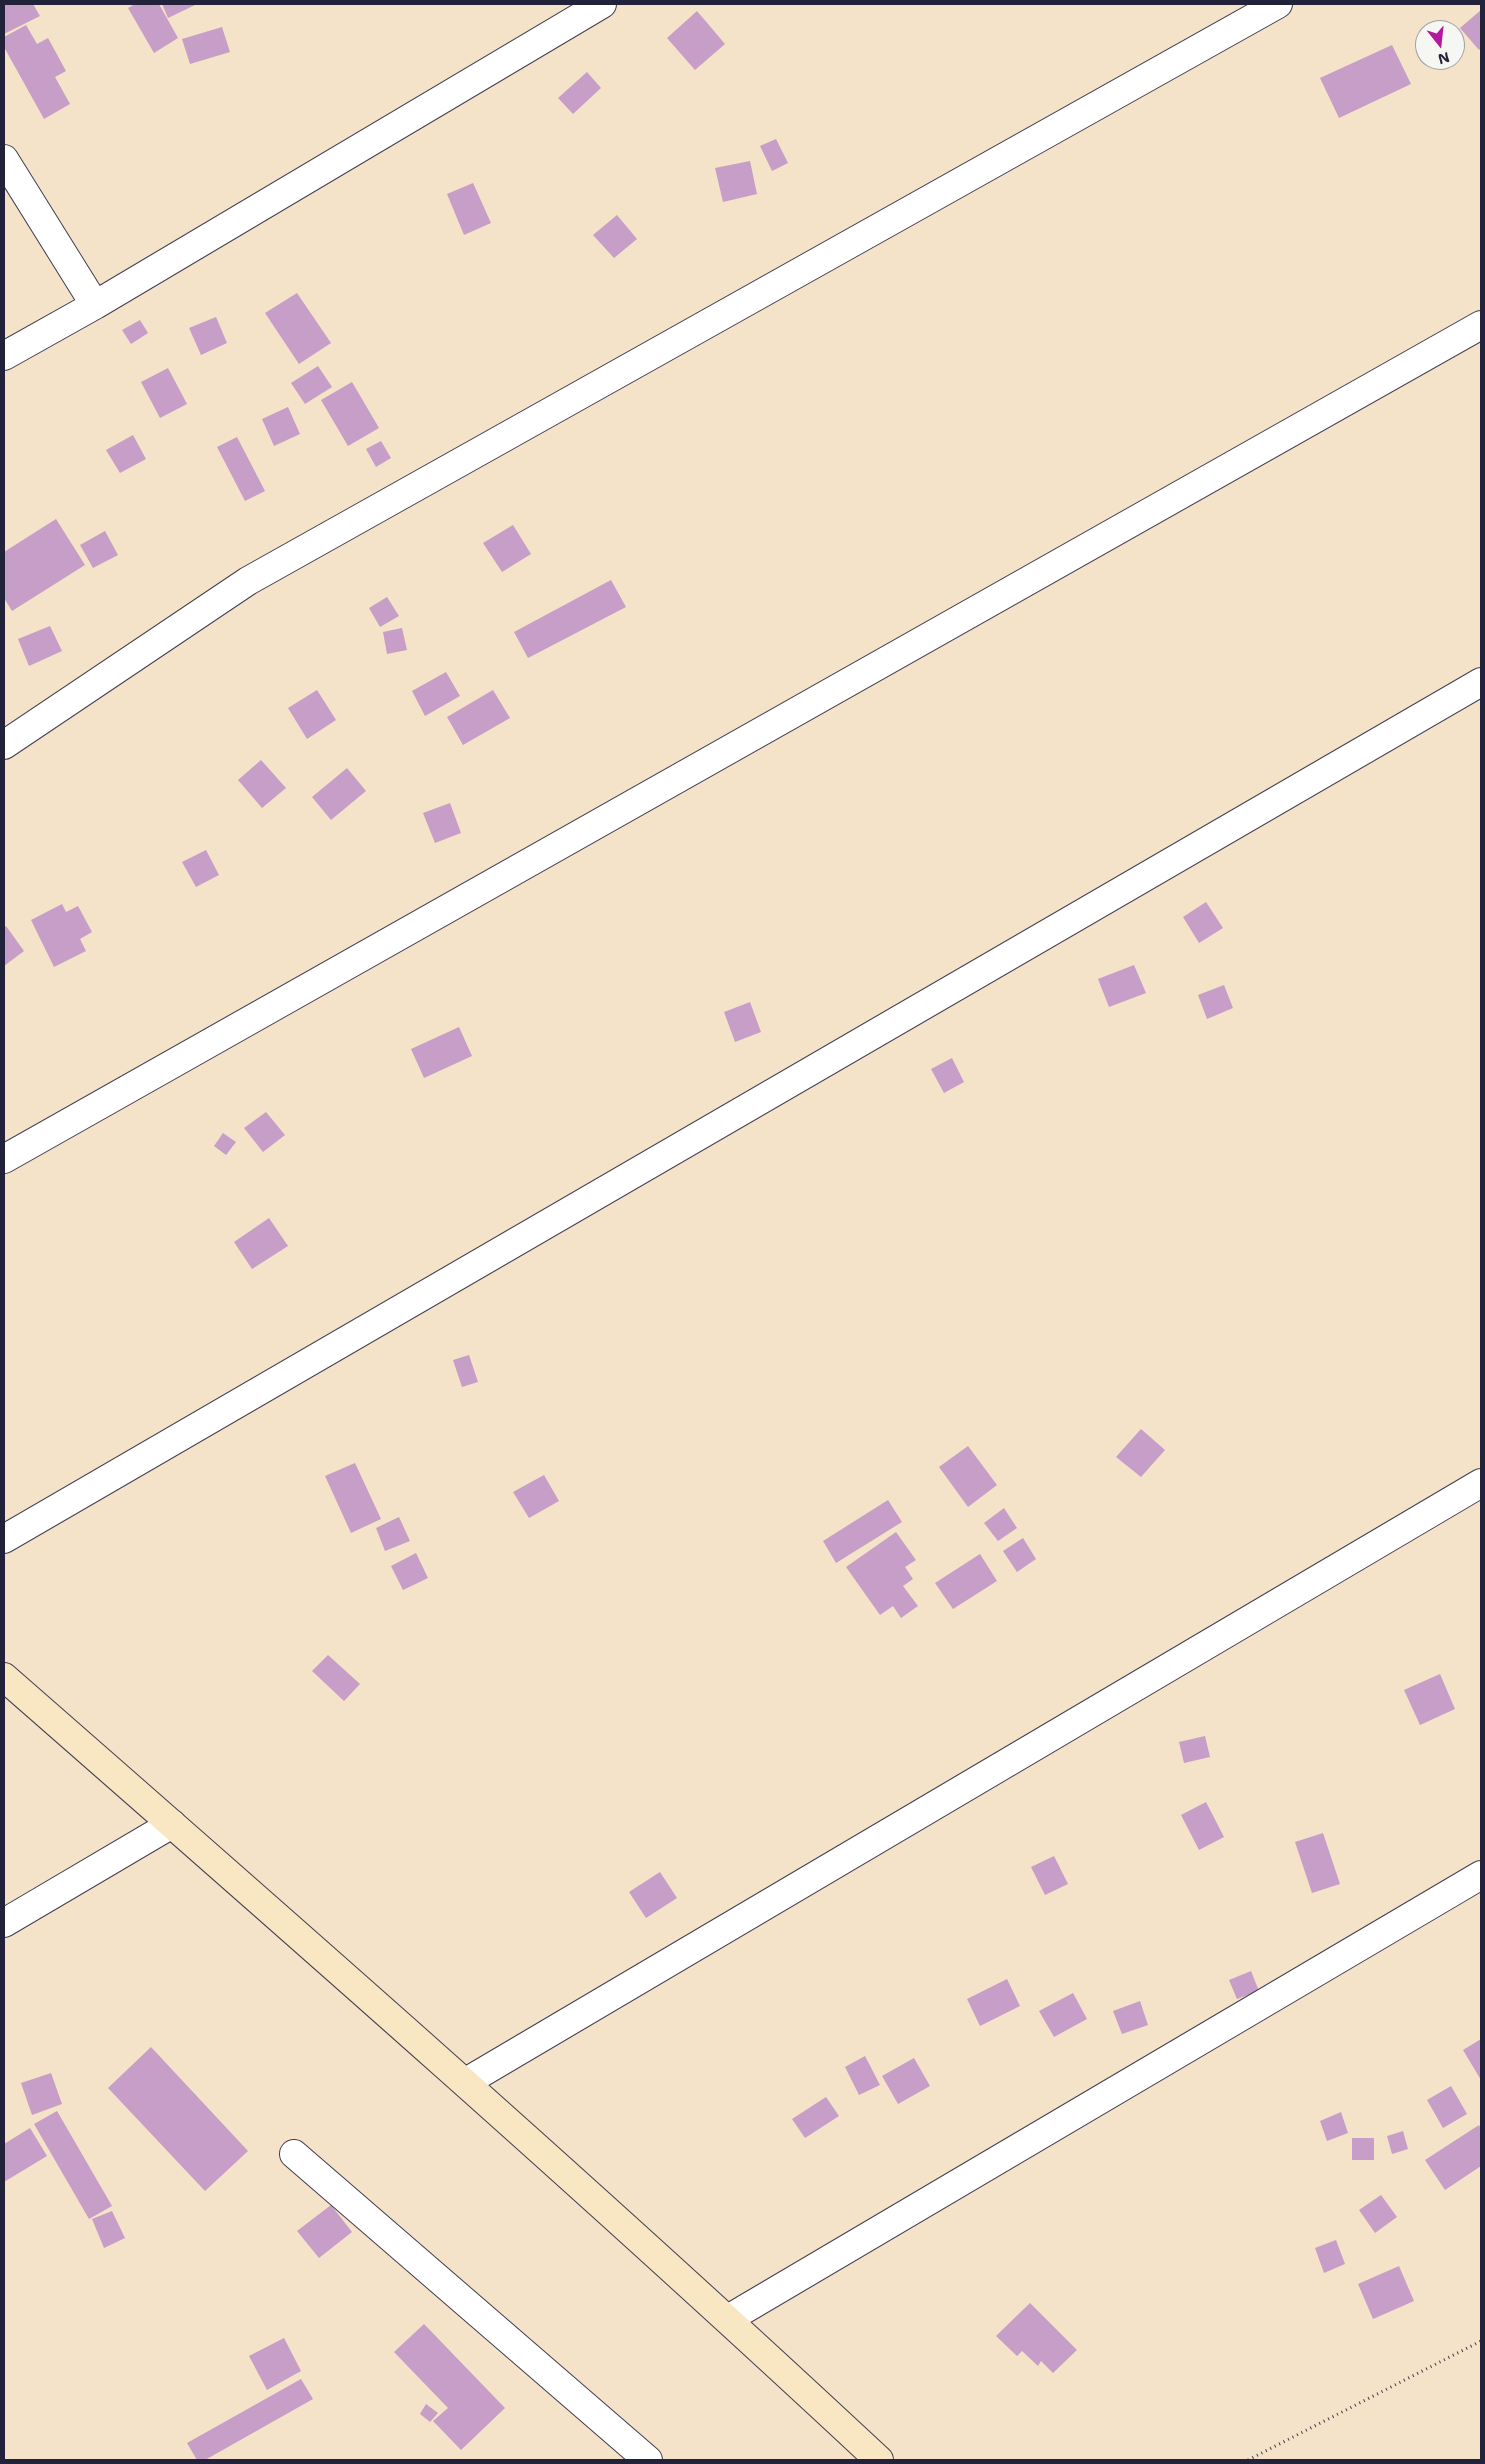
<!DOCTYPE html>
<style>
body{margin:0}
#map{position:relative;width:1485px;height:2464px;overflow:hidden;background:#f4e2c9;font-family:"Shantell Sans",sans-serif}
canvas{display:block}
.frame{position:absolute;inset:0;border:5px solid #22223b;pointer-events:none}
.north{position:absolute;left:1415px;top:20px;width:50px;height:50px;box-sizing:border-box;background:#f6f6f2;border:1px solid #a1a1a9;border-radius:50%;rotate:164deg;font-size:14px;font-weight:700;line-height:20px;text-align:center;color:#22223b}
.north::after{content:'';display:block;margin:auto;width:18px;height:22px;background:#b5179e;clip-path:polygon(50% 0,100% 100%,50% 72%,0 100%)}
</style>
<div id="map">
<canvas width="1485" height="2464"></canvas>
<div class="frame"></div>
<div class="north">N</div>
</div>
<script>
const g = document.querySelector('canvas').getContext('2d');
g.lineJoin = 'round';
function fillPath(path, color) { g.fillStyle = color; g.fill(path, 'evenodd'); }
function strokePath(path, color, width, dash) { g.strokeStyle = color; g.lineWidth = width; g.lineCap = dash ? 'butt' : 'round'; g.setLineDash(dash || []); g.stroke(path); }
fillPath(new Path2D(`
 M4,4h29l7,12 -36,18z
 M135,4h24l19,34 -24,15 -26,-45z
 M162,4h32l1,1 -27,13z
 M1481,10v38l-2,2 -19,-22z
 M697,11l28,33 -30,26 -28,-32z
 M26,25l11,19 11,-6 18,33 -11,6 15,27 -26,15 -40,-72v-10z
 M222,27l8,25 -40,12 -8,-25z
 M1392,45l19,39 -72,34 -19,-40z
 M587,72l14,16 -28,26 -15,-16z
 M776,139l12,24 -16,8 -12,-25z
 M750,161l7,33 -34,8 -8,-34z
 M473,183l18,40 -27,12 -17,-41z
 M617,215l20,24 -23,19 -21,-23z
 M297,293l34,50 -32,21 -34,-51z
 M216,317l11,26 -26,12 -12,-27z
 M140,320l8,13 -17,11 -9,-14z
 M318,366l14,21 -27,17 -14,-21z
 M168,368l19,36 -27,14 -19,-36z
 M352,382l27,46 -31,18 -27,-46z
 M288,407l12,27 -26,12 -12,-27z
 M133,435l13,24 -26,14 -14,-23z
 M237,437l28,54 -20,10 -28,-54z
 M381,441l10,17 -15,9 -10,-18z
 M56,519l29,46 -73,46 -8,-13v-46z
 M513,525l18,29 -29,18 -19,-29z
 M105,531l13,24 -25,13 -13,-23z
 M611,580l15,27 -98,51 -14,-26z
 M387,597l12,19 -19,11 -11,-19z
 M50,626l12,25 -33,15 -11,-27z
 M402,628l5,22 -20,4 -4,-22z
 M446,672l14,24 -35,20 -13,-25z
 M317,690l19,30 -29,19 -19,-31z
 M493,690l17,28 -47,27 -16,-28z
 M261,760l25,28 -24,20 -24,-28z
 M347,768l19,23 -35,29 -19,-23z
 M450,803l11,30 -26,10 -12,-30z
 M206,850l13,25 -23,12 -14,-25z
 M1206,902l17,26 -24,15 -16,-26z
 M62,904l4,8 12,-6 14,26 -12,7 6,12 -32,16 -23,-47z
 M6,926l18,25 -20,15v-38z
 M1134,965l12,28 -37,14 -11,-28z
 M1224,985l9,23 -26,11 -9,-24z
 M750,1002l11,30 -26,10 -11,-30z
 M459,1027l13,29 -48,22 -13,-29z
 M952,1058l12,24 -20,11 -13,-24z
 M266,1112l19,23 -22,17 -19,-24z
 M223,1133l13,9 -10,13 -12,-9z
 M269,1218l19,28 -36,23 -18,-27z
 M469,1355l9,27 -16,5 -9,-27z
 M1141,1429l24,21 -24,27 -25,-20z
 M968,1446l29,39 -29,22 -29,-40z
 M355,1463l26,56 -30,14 -26,-57z
 M544,1475l15,26 -30,17 -16,-26z
 M888,1500l14,22 -66,41 -13,-22z
 M1004,1508l13,20 -19,13 -14,-18z
 M399,1517l11,24 -25,10 -9,-23z
 M896,1532l20,28 -11,7 8,12 -10,7 15,20 -17,12 -8,-12 -13,9 -34,-48z
 M1023,1538l13,21 -19,13 -14,-21z
 M416,1553l12,25 -25,12 -12,-24z
 M980,1554l17,27 -44,28 -18,-26z
 M328,1655l32,29 -16,17 -32,-30z
 M1440,1674l15,35 -35,16 -16,-35z
 M1205,1736l5,21 -26,6 -5,-21z
 M1206,1802l18,35 -25,13 -18,-35z
 M1323,1833l17,51 -28,9 -17,-51z
 M1054,1856l14,28 -23,11 -14,-28z
 M660,1872l17,26 -31,20 -17,-26z
 M1251,1971l8,20 -22,8 -8,-19z
 M1007,1979l13,27 -40,20 -13,-27z
 M1073,1993l14,26 -33,18 -15,-26z
 M1140,2001l8,24 -26,9 -9,-23z
 M1481,2039v41l-18,-30z
 M151,2047l97,104 -43,40 -97,-103z
 M865,2056l15,29 -21,10 -14,-28z
 M914,2058l16,28 -32,18 -16,-28z
 M51,2073l11,31 -30,11 -11,-32z
 M1451,2086l16,28 -24,14 -16,-28z
 M826,2097l13,19 -34,22 -13,-19z
 M57,2111l55,95 -23,13 -55,-95z
 M1341,2112l7,21 -21,8 -7,-20z
 M1479,2125l2,4v37l-36,24 -20,-30z
 M30,2128l17,28 -43,26v-38z
 M1403,2131l5,18 -16,5 -5,-18z
 M1352,2138h22v22h-22z
 M1381,2195l16,22 -22,16 -16,-23z
 M331,2205l21,27 -33,26 -22,-27z
 M112,2211l13,27 -21,10 -12,-29z
 M1336,2240l9,24 -21,9 -9,-25z
 M1399,2266l15,35 -41,18 -15,-35z
 M1030,2303l47,47 -24,23 -12,-12 -3,5 -16,-15 -5,5 -21,-20z
 M424,2324l81,84 -44,42 -28,-29 15,-13 -54,-56z
 M284,2338l17,33 -34,19 -18,-34z
 M301,2379l12,20 -108,61h-8l-10,-17z
 M426,2404l12,9 -8,9 -10,-8z`), '#c69ec7');
const minor = new Path2D(`
 M4,159l91,146
 M4,356l91,-51 507,-301
 M4,745l244,-164 1030,-577
 M4,1159l1477,-834
 M4,1539l1477,-857
 M4,1923l168,-99
 M466,2082l1015,-599
 M294,2154l354,306
 M728,2319l753,-444`);
const secondary = new Path2D(`
 M4,1677c295,258 589,516 875,783`);
strokePath(minor, '#423f50', 30);
strokePath(secondary, '#423f50', 30);
strokePath(new Path2D(`
 M1248,2460l233,-119`), '#423f50', 3, [1, 4]);
strokePath(minor, '#fff', 28);
strokePath(secondary, '#f9e7c3', 28);
</script>
